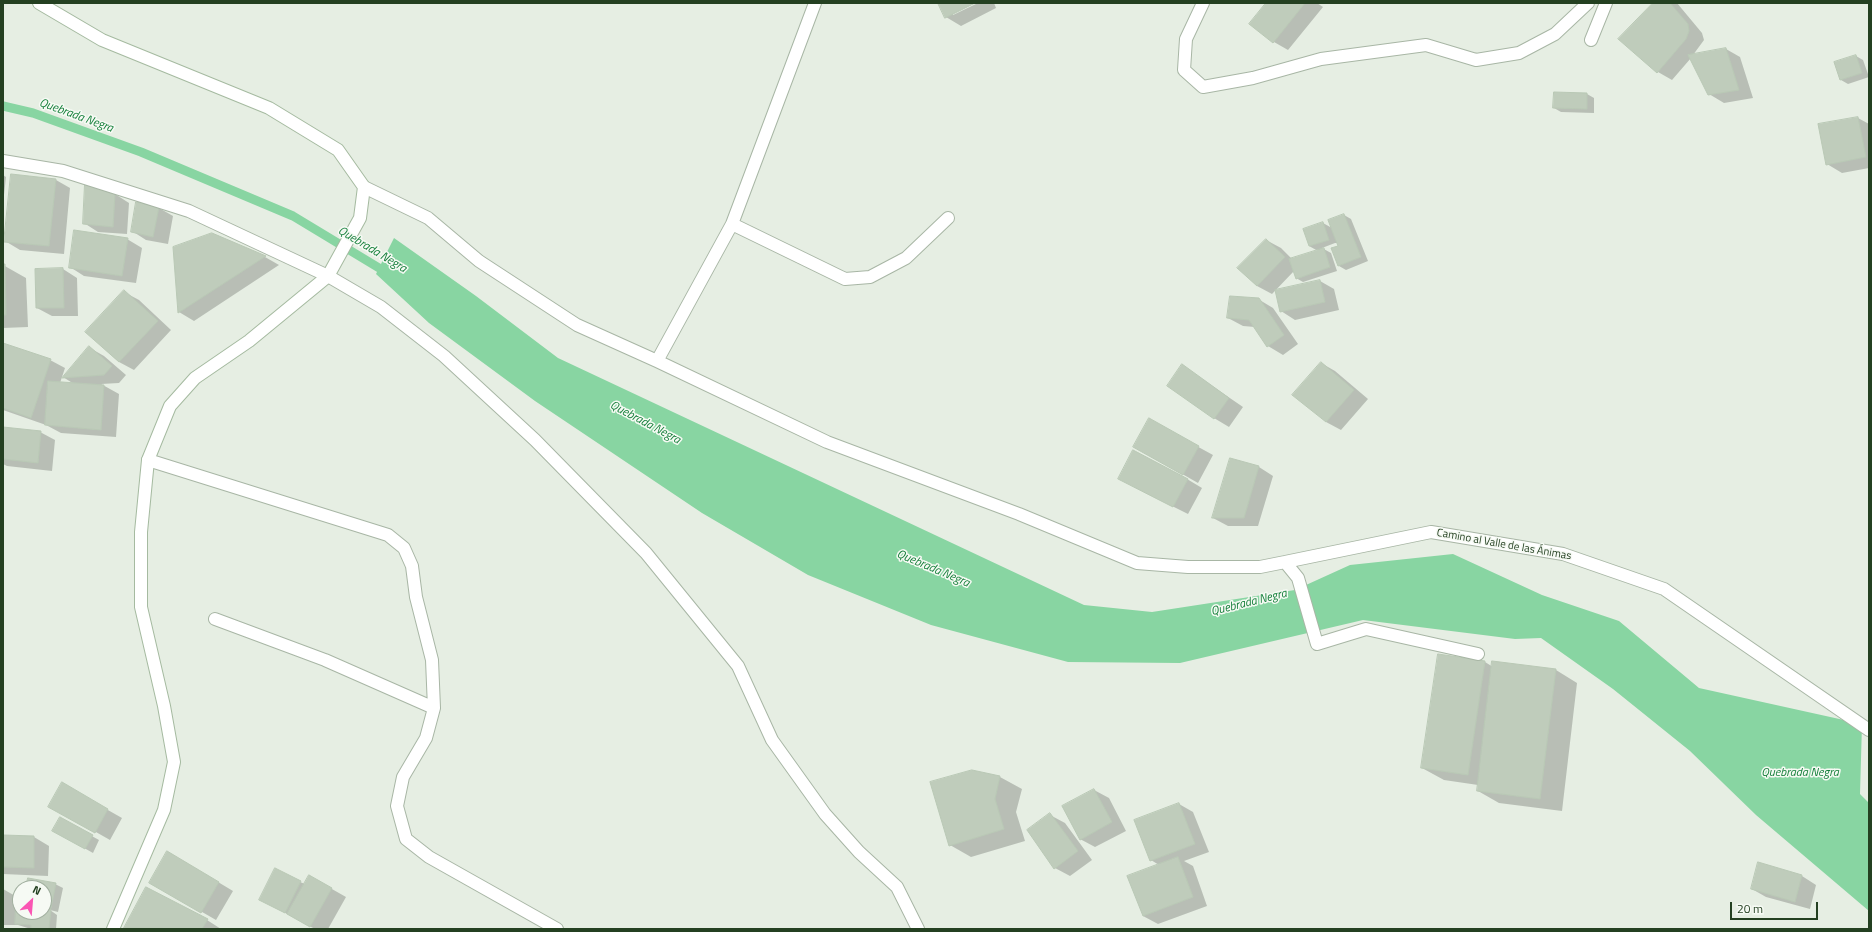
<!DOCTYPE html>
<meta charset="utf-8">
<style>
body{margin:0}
#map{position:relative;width:1872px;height:932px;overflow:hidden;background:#e6eee3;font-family:"Titillium Web",sans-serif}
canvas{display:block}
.frame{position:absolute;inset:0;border:4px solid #244021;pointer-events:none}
.north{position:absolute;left:12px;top:880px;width:40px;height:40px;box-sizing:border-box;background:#f6faf4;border:1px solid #a2b0a0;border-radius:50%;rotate:26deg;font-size:11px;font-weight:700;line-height:16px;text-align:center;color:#244021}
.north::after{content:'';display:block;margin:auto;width:14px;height:18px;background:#fa55b3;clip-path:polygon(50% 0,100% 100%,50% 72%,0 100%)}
.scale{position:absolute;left:1730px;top:902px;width:88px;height:18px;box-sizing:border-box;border:2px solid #244021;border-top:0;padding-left:5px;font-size:12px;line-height:14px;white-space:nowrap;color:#244021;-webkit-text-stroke:3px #f6faf4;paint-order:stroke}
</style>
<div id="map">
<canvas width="1872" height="932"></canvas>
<div class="frame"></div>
<div class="north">N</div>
<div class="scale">20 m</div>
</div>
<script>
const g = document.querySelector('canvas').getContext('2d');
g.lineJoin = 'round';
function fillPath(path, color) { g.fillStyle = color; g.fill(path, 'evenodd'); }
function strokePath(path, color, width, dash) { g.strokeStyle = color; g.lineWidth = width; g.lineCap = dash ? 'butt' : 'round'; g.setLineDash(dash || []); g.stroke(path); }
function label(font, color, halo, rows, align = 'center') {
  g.font = font + ' "Titillium Web",sans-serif'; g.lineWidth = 3; g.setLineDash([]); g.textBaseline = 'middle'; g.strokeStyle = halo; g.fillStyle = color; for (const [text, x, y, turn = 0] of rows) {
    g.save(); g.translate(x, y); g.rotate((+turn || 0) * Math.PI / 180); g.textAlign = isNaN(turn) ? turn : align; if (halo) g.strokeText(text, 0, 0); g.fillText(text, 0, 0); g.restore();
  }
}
fillPath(new Path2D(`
 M394,238l82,58 82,62 526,247 68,7 143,-22 55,-25 103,-11 89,41 77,26 80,67 163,36 -2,70 9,9v108l-113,-96 -66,-64 -77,-62 -72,-51 -26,1 -152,-19 -183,43 -112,-1 -137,-37 -123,-50 -106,-62 -167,-112 -106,-78 -53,-49z`), '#88d5a2');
fillPath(new Path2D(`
 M939,3h34l-20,10v2l25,-12h16l2,5 -35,18 -15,-9z
 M1267,3h50l6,4 -35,43 -14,-8z
 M1654,3h23l25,30 2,7 -11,15 33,-6 14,8 13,41 -29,5 -15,-9 -18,-36 -19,22 -14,-8z
 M1856,56l7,4 6,17 -21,7 -7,-4 -6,-17z
 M1555,93l32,1 7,4v15l-33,-1 -7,-4z
 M1858,118l11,6v44l-27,5 -15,-9z
 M3,175l3,2 -3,27z
 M56,180l14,8 -6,66 -44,-4 -15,-9z
 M115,194l14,9 -2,31 -29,-2 -14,-9z
 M159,208l14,8 -5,28 -22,-4 -14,-9z
 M1344,215l7,4 17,42 -22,9 -7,-4 -6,-17 6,-2 -1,-4h-3l-13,5 9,5 6,18 -34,11 -7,-4 -2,-7 -22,23 -15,-8 9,-46 15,8 11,11 26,-8 -9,-5 14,-23 9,5z
 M212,234l53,23 14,8 -85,56 -15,-9 -5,-64z
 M127,239l15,9 -6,35 -52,-7 -14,-9z
 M3,265l23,13 2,49 -25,1z
 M63,269l14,9 1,38h-26l-15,-8z
 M1320,281l14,8 5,21 -44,10 -14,-9z
 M124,292l15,8 32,30 -37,40 -15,-8 -32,-30z
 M1258,299l15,9 25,36 -15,11 -15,-9 -13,-19 -12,-1 -15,-8z
 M3,344l47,16 15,8 -5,15 14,1 -11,-7 27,-29 14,8 22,19 -7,8 -18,1 18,10 -3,43 -55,-4 -15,-8 -43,-15z
 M1321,363l14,8 33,28 -27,31 -15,-8z
 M1183,366l60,41 -14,20 -15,-9z
 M1149,420l64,35 -15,28 -49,-28z
 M3,428l37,4 15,8 -3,31 -45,-5 -4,-2z
 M1231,459l28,8 14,9 -15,50h-30l-15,-8z
 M1187,479l15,9 -14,26 -54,-27z
 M1485,662l8,5 63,3 21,13 -15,128 -63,-8 -21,-12v-6l-34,-5 -22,-12z
 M972,771l28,6 22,12 -6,23 9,29 -54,16 -21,-12z
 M62,784l60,34 -12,22 -60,-34z
 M1094,790l15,8 17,33 -31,16 -15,-8z
 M1179,804l14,8 16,40 -25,9 9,5 14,40 -49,18 -15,-8 16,-51 -8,-5z
 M1050,815l15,8 27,37 -22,16 -15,-8z
 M61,819l38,21 -6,13 -39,-22z
 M3,836l31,1 15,9 -1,30 -45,-2z
 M168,852l65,39 -17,29 -66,-38z
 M1759,864l43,12 14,9 -6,24 -44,-12 -14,-8z
 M309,876l37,21 -18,32h-13l-54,-29 39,-18 5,2z
 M55,884l8,4 -5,24 -8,-2 7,5 -1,14h-25l-13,-4h-15v-36l14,8v11h3v4h24v-24h-17z
 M207,920l14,9 -95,-1z`), '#0003');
strokePath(new Path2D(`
 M3,106l30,7 108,39 152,64 96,58`), '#88d5a2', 9);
const building = new Path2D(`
 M938,3h37l-30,15z
 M1266,3h39l-32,40 -24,-19z
 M1653,3h17l18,21 1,7 -3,8 -29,34 -39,-34z
 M1726,48l13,42 -31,5 -20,-40z
 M1856,55l6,18 -22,7 -6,-18z
 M1554,92l33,1v16l-34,-1z
 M1858,117l8,40 -40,8 -8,-41z
 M11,174l45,5 -7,67 -45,-4z
 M85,183l30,10 -2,34 -30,-3z
 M136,202l23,5 -6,30 -22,-5z
 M1344,214l17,43 -23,9 -7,-18 7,-2 -10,-26z
 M1323,222l6,18 -20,6 -6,-17z
 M74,230l54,8 -6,38 -53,-8z
 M212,233l54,23 -88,57 -5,-66z
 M1266,239l19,18 -28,29 -20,-18z
 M1324,248l6,19 -34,12 -7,-20z
 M3,264h2l1,51h-3z
 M63,268l1,40h-28l-1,-39z
 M1320,280l5,22 -45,10 -5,-22z
 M124,290l34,31 -39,41 -34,-30z
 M1230,296l29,2 25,37 -17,12 -18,-27 -22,-2z
 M3,343l48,16 -20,59 -28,-10z
 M89,346l23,20 -8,9 -42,3z
 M1321,362l33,28 -28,32 -34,-27z
 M1182,364l47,34 -15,21 -47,-33z
 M48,381l56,4 -3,45 -56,-5z
 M1149,418l50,28 -16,29 -50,-28z
 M3,427l38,4 -3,32 -35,-4z
 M1133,450l55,29 -15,28 -55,-28z
 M1230,458l29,8 -15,52h-32z
 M1438,654l47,7 -17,114 -47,-7z
 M1492,661l64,8 -16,130 -63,-8z
 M972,770l28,6 -5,23 9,30 -55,17 -19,-64z
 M62,782l46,27 -13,24 -47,-26z
 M1094,789l18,33 -32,18 -18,-34z
 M1179,803l16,41 -45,17 -16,-41z
 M1050,813l28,38 -24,18 -27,-39z
 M60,817l33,18 -8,14 -33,-18z
 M3,835l31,1v32l-31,-1z
 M167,851l52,31 -18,31 -52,-30z
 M1178,857l15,40 -50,19 -16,-40z
 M1758,862l44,13 -7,27 -44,-13z
 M275,868l26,13 -16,32 -26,-13z
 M309,875l23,13 -22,39 -23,-13z
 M28,878l28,5 -5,25 -7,-1v-19h-18z
 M146,887l62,32 -6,10 -78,-1z
 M16,907h4v5h24v-3h7l-2,20h-18v-4l-16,-1z`);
fillPath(building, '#bfccbb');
strokePath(building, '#b9c8b5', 1);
const street = new Path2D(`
 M1203,3l-17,36 -2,31 19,17 50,-9 68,-19 105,-14 50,15 43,-7 36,-19 33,-31
 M1591,40l15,-37
 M3,161l60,10 126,40 139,65 53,31 63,49 91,84 111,113 92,113 34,74 53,74 34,38 38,35 21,42
 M364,187l64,31 51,43 98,64 80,36 170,81 192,72 118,49 51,4h72l25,-5 13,16 19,66 49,-15 112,25
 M732,224l83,-221
 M657,361l75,-137 113,55 25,-2 36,-19 42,-40
 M148,460l240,75 16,13 8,18 4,31 16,63 2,48 -8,30 -23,39 -6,29 9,33 23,18 128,72
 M1285,562l146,-30 132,22 101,35 205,141
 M215,619l110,41 109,48`);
const secondary = new Path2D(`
 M39,3l63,37 167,68 69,42 26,37 -4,31 -32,58 -79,65 -54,37 -25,28 -22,54 -7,72v75l23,99 10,56 -10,48 -51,119`);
strokePath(street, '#a8b6a5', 14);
strokePath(secondary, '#a5baa0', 14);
strokePath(street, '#fff', 12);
strokePath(secondary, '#fff', 12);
label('11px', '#244021', '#f6faf4', [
 ["Camino al Valle de las Ánimas",1504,545,10]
]);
label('italic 12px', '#17803c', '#f6faf4', [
 ["Quebrada Negra",76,116,20],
 ["Quebrada Negra",372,250,31],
 ["Quebrada Negra",645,423,28],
 ["Quebrada Negra",933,569,23],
 ["Quebrada Negra",1249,603,-14],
 ["Quebrada Negra",1800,773]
]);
</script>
